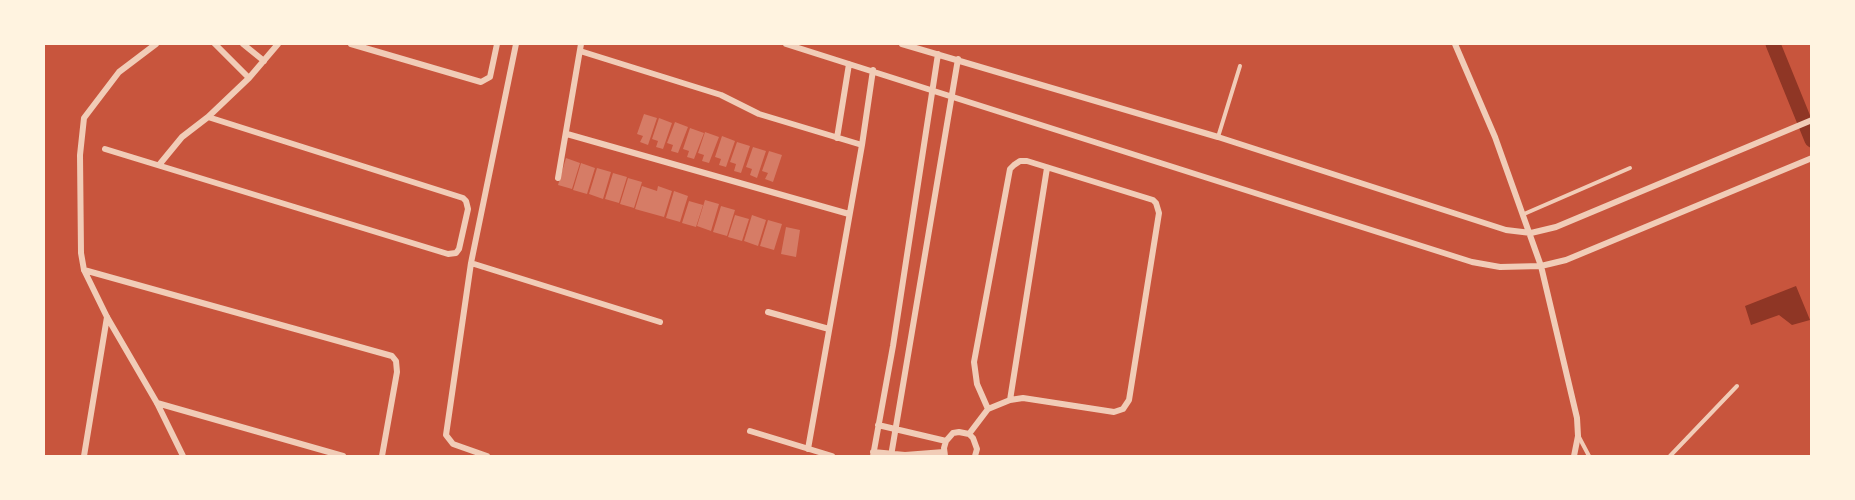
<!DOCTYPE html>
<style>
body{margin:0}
#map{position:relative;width:1855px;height:500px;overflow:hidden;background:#c8553d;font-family:Rubik,sans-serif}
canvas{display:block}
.frame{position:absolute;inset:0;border:45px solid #fff3e0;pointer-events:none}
</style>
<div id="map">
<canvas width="1855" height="500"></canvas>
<div class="frame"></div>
</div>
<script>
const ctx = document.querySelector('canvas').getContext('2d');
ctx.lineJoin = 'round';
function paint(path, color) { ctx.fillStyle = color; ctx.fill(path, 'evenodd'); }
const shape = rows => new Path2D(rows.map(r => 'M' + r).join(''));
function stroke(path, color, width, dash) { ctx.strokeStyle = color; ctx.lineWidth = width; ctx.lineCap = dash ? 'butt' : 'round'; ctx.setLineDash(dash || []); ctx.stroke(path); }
const water = shape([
 [1796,286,1810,320,1792,325,1779,315,1751,325,1745,306]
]);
const canal = shape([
 [1773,44,1812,140]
]);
const building = shape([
 [644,114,657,118,648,145,640,142,643,136,637,134],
 [659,118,672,123,663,149,656,147,658,141,652,139],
 [675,122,688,127,678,153,671,151,673,145,667,143],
 [690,128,704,133,694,159,687,157,689,151,683,149],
 [705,132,719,137,709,163,702,161,704,155,698,153],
 [722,136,735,141,726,167,719,165,721,159,715,157],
 [737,142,750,146,741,173,734,171,736,164,730,162],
 [753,147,766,151,757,178,750,175,752,169,746,167],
 [769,151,782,155,773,182,765,179,768,173,762,171],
 [566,158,580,163,572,189,558,185],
 [581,163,595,168,587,194,573,190],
 [597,168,611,172,603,199,589,194],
 [613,173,627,177,619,203,605,199],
 [628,178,642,182,634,208,620,204],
 [642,186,657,191,658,186,672,191,664,217,635,209],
 [674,191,688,196,680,222,666,218],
 [705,200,719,204,711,231,697,226],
 [689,201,703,205,696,227,682,223],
 [721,206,735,210,727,236,713,232],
 [735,215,749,219,742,241,728,237],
 [752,215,766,220,758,246,744,241],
 [768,220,782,224,774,250,760,246],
 [786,227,800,230,796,257,781,254]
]);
const service = shape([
 [1218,137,1240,66],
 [1524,214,1630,168],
 [1579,437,1589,456],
 [1670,456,1737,386]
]);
const minor = shape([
 [156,44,119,72,84,118,80,155,81,253,84,270,107,317,157,403,183,456],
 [215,44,249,78],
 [243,44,264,61],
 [351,44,481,82,490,77,497,44],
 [786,44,1472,262,1500,267,1541,266,1566,260,1812,158],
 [902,44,1218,137,1506,230,1531,233,1556,227,1812,120],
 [1455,44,1495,137,1541,266,1577,418,1578,436,1574,456],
 [580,51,721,95,759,114,862,145],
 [567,134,849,214],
 [837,138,849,64],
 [105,149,448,254,456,253,459,249,468,209,466,201,463,198,208,117],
 [159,165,182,137,208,117,249,78,278,44],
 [558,178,581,44],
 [471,263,660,322],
 [84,270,392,356,396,361,397,372,382,456],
 [768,312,829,329],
 [1010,400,1047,168],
 [157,403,343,456],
 [878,425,946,441],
 [750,431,832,456],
 [969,434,988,409,1010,400,1023,398,1114,412,1123,409,1129,400,1159,213,1156,203,1153,200,1027,161,1020,161,1014,165,1010,169,974,362,977,384,988,409],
 [808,449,862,145,873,70],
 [873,452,905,455,944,452],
 [84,456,107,317],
 [487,456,453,444,446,435,471,263,516,44],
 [873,456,893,346,938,54],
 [891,456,958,59],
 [945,456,944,448,946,441,953,433,959,432,969,434,973,438,977,449,975,456]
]);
paint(water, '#8f3625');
stroke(canal, '#8f3625', 15);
paint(building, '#d67c66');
stroke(service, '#f1ccb7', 4);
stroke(minor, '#f1ccb7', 6);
</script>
